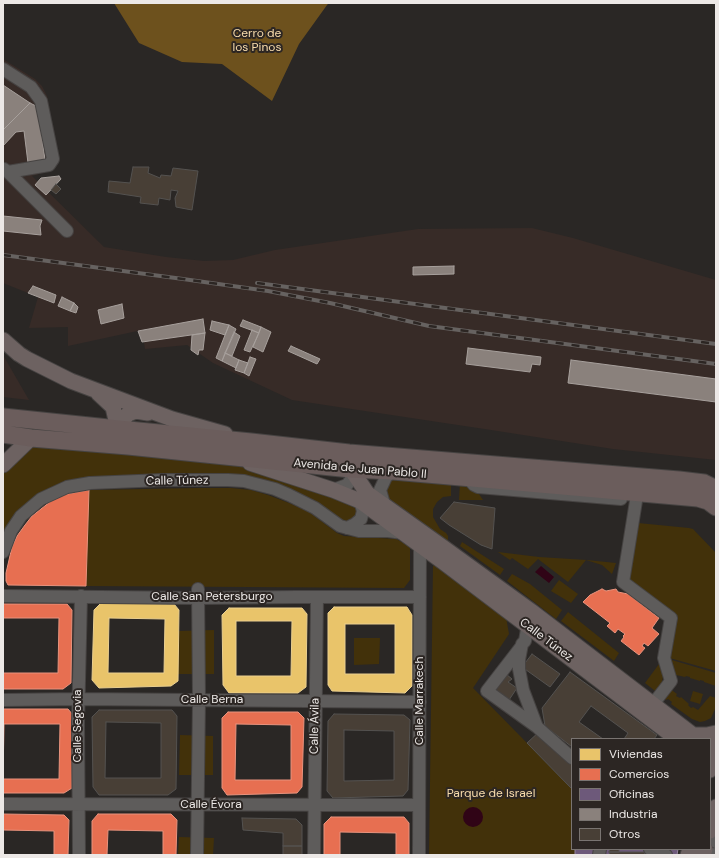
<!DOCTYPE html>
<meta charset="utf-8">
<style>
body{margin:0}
#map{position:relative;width:719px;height:858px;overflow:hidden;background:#2a2725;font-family:"DM Sans",sans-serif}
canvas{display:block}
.frame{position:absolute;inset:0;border:4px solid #ece8e6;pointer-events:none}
.legend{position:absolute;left:571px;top:738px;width:140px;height:112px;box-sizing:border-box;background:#2c2623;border:1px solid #797471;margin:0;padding:5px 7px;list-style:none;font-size:12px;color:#ece8e6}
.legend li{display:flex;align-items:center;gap:8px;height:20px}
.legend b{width:20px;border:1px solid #797471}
</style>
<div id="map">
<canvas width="719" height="858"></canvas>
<div class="frame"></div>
<ul class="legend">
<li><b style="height:11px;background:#e9c46a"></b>Viviendas</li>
<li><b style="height:11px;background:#e76f51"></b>Comercios</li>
<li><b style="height:11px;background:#6d597a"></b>Oficinas</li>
<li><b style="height:11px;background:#8a817c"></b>Industria</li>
<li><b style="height:11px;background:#483f36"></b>Otros</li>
</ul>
</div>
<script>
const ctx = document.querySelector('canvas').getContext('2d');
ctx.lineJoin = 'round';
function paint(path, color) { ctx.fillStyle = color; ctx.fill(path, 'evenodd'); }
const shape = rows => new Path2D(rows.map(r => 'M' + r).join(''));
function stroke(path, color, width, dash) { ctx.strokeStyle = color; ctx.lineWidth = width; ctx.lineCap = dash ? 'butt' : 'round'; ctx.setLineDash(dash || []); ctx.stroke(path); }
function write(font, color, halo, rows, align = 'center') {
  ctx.font = font + ' "DM Sans",sans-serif'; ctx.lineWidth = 4; ctx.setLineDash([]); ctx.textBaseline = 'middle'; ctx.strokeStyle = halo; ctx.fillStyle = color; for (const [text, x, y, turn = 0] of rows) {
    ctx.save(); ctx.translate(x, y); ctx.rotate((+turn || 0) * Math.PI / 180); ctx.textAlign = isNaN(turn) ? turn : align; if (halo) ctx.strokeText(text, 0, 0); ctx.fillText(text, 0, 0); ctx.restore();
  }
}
const built = shape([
 [3,59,35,79,42,86,47,96,58,157,56,167,50,171,32,176,104,247,166,257,204,261,233,260,275,250,418,229,532,228,573,238,716,280,716,460,613,449,491,430,292,400,213,363,187,345,145,349,142,330,68,346,68,327,29,328,38,297,3,283],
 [3,355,29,400,3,397]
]);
const green = shape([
 [33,445,238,464,353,502,359,510,354,521,343,522,299,494,156,476,90,477,74,479,59,484,18,514,5,530,3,531,3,471],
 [395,478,451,481,451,496,443,497,437,502,433,509,433,517,440,529,446,533,448,536,448,542,387,500,386,493,390,482],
 [460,482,464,484,469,489,480,490,479,494,483,500,459,500],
 [198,488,231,488,251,490,268,495,289,503,309,512,337,533,344,536,396,539,406,544,410,548,410,580,404,588,86,586,89,490],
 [638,523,689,528,693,529,716,553,716,671,666,657,674,617,628,582],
 [462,542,504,569,500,575,460,546],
 [498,552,539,557,587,560,616,563,612,574,602,565,586,560,568,582,538,559,528,569,512,558,510,560],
 [436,564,506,617,509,634,473,688,572,789,572,849,575,849,575,855,429,855,433,566],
 [512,574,530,584,562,610,556,619,507,581],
 [559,580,578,594,571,603,551,591],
 [568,612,619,653,614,661,561,621],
 [214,630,214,674,178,674,179,631],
 [354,638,380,638,379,664,354,665],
 [665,658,716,673,716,686,704,682,704,681,700,680,700,681,690,678,690,677,686,676,685,677,676,675,676,673,672,672],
 [662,660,663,676,662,682,665,686,659,694,645,683],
 [669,688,677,694,676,696,680,698,681,697,689,704,688,705,691,708,693,707,698,710,710,696,716,698,715,709,711,718,705,721,700,722,692,719,671,704,672,702,668,699,666,700,662,696],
 [693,691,703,694,700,704,690,701],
 [180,735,213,736,213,775,179,775],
 [179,837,214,838,213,855,178,855]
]);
const forest = shape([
 [114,3,329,3,327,5,299,44,272,101,222,64,182,62,139,43]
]);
const water = shape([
 [541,566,554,577,549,583,535,572],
 '463 817a10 10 0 1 1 20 0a10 10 0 1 1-20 0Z'
]);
const homes = shape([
 [101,603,174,604,179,610,178,681,171,686,99,688,92,680,94,610,101,603],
 [109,618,165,619,164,673,108,673,109,618],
 [334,607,407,607,412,615,412,686,405,693,332,691,328,685,328,613,334,607],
 [345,624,395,624,395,674,345,674,345,624],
 [229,608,302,608,307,614,306,687,298,693,229,693,223,685,222,615,229,608],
 [236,621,292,621,291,676,236,676,236,621]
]);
const shops = shape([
 [89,490,86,586,8,585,6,581,6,573,12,547,17,536,25,525,32,516,55,498,67,494,89,490],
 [602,589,606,591,616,589,618,592,628,594,659,618,652,628,659,634,648,646,644,643,642,646,645,648,639,655,621,641,624,637,623,636,625,634,618,629,615,633,607,626,610,623,583,602,590,595,602,589],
 [3,604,67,604,72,610,71,683,63,689,3,689,3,673,58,673,59,618,3,618,3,645,3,604],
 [3,709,68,709,73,715,72,788,64,793,3,793,3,709],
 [4,724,60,724,59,779,3,779,4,724],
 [228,712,298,712,304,718,302,787,297,793,227,795,222,788,222,718,228,712],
 [236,724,291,725,291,780,235,780,236,724],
 [3,814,64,815,69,820,68,855,54,855,54,831,3,830,3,814],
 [98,814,171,814,177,820,176,855,163,855,163,831,108,830,107,855,92,855,92,821,98,814],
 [331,817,404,817,409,823,409,855,396,855,396,833,340,832,340,855,324,855,324,824,331,817]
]);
const offices = shape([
 [575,849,678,849,677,855,575,855,575,849]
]);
const industry = shape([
 [3,85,30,103,3,130,3,85],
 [30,103,38,107,45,160,28,163,24,131,16,132,3,146,3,130,30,103],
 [59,176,61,179,46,195,35,185,41,178,59,176],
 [3,216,42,220,40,226,41,235,3,231,3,216],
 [454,266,454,274,413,275,413,267,454,266],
 [33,286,56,295,54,303,28,293,33,286],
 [62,297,74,303,70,311,58,306,62,297],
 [74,303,78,307,76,313,70,311,74,303],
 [122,304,124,318,101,324,98,310,122,304],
 [203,319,205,333,142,342,138,331,203,319],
 [243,320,261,327,259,333,240,326,243,320],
 [212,321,229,325,225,335,210,330,212,321],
 [229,325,236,329,222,361,216,358,229,325],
 [261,327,271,332,263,352,253,347,261,327],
 [252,330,259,333,250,352,244,350,252,330],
 [234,332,240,336,232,356,225,353,234,332],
 [205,333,203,350,199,350,198,355,191,350,192,335,205,333],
 [291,346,320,359,317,364,288,351,291,346],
 [468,348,541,357,540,365,532,364,530,372,466,364,468,348],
 [225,353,239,360,236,368,222,361,225,353],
 [250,357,256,359,249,376,244,373,250,357],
 [239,360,248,363,244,373,235,370,239,360],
 [571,360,716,379,716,402,568,383,571,360]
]);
const building = shape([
 [133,167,149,167,148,173,160,178,161,175,171,176,173,168,198,171,192,210,176,207,175,198,178,191,171,190,170,200,159,198,158,205,140,203,141,197,108,192,109,181,130,183,133,167],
 [56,184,61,189,56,194,51,190,56,184],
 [454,502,495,508,492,549,481,545,449,525,440,518,454,502],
 [532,654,560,674,550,687,522,667,532,654],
 [570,672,657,735,654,739,572,739,572,747,545,726,542,708,570,672],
 [506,674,512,679,508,682,517,688,509,700,493,688,506,674],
 [591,706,628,733,624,739,603,739,579,722,591,706],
 [99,710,172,710,177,716,176,789,168,795,99,795,93,787,92,717,99,710],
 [106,722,161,723,161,778,105,778,106,722],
 [334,714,404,715,410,720,408,790,403,796,333,798,327,791,328,721,334,714],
 [344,730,394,731,394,780,344,781,344,730],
 [540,731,572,764,572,789,527,743,540,731],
 [242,818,296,819,302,825,302,846,283,846,283,833,243,830,242,818],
 [283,846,302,846,302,855,283,855,283,846],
 [610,849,619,849,619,852,609,852,610,849],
 [609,852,644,852,645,855,610,855,609,852]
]);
const minor = shape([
 [3,69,31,87,41,101,53,159,49,165,8,172],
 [4,169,8,172,67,231],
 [468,478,474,485,478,487,621,499],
 [333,490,347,485,355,474],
 [636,501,623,582,671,618,664,658,671,681,653,704],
 [384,504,380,490,386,477,393,471],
 [347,528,355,524,361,519,363,511,360,501],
 [3,552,11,531,21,516,41,499,67,487,90,483,163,480,228,480,244,481,275,489,289,495,315,508,340,526,359,531,388,531,403,533],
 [3,596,198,598,297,597,420,597],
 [529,618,525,641,522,644,519,660,519,669,523,690,537,727,572,758],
 [521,647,487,691,537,727],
 [3,700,79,699,420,702],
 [3,804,419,805],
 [710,833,716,842],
 [650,849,666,855],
 [79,855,78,723,81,596],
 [197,855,199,700,198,589],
 [314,855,317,597],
 [419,855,420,540],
 [599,855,600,849],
 [710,855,716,854]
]);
const major = shape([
 [3,340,19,354,27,359,71,381,172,419,225,434],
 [98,393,113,407,118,429],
 [118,429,123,420,128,414,136,411,148,413],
 [250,463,333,490,360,501,421,546,443,562,677,739],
 [3,465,31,438],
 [351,469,367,493,440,545,531,611,693,735,707,735,716,733],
 [710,770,716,746],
 [710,831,716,807],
 [688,855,690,849],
 [703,855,705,849]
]);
const highway = shape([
 [3,417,118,429,251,442,349,453,679,480,704,483,716,489],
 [3,434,31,438,128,446,351,469,393,471,698,498,708,501,716,507]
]);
const rail = shape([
 [3,255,183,279,268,291,330,303,429,326,716,364],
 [257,283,716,344]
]);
const parkNames = [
 ["Cerro de",257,34],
 ["los Pinos",257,48],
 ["Parque de Israel",491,794]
];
const streetNames = [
 ["Avenida de Juan Pablo II",360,469,5],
 ["Calle Túnez",177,481,-1],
 ["Calle San Petersburgo",212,597],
 ["Calle Túnez",546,640,37],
 ["Calle Berna",212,700],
 ["Calle Marrakech",420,701,-90],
 ["Calle Segovia",78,726,-90],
 ["Calle Ávila",315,726,-89],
 ["Calle Évora",211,805]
];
paint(built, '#372b27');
paint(green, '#42310a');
paint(forest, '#6d511d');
paint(water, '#300416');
paint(homes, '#e9c46a');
stroke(homes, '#eacf8f', 1);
paint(shops, '#e76f51');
stroke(shops, '#e8937e', 1);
paint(offices, '#6d597a');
stroke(offices, '#93849a', 1);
paint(industry, '#8a817c');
stroke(industry, '#a7a09c', 1);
paint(building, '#483f36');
stroke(building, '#545250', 1);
stroke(minor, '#464342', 14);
stroke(major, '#464342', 17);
stroke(highway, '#464342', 19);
stroke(minor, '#5e5c5b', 12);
stroke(major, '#6d6261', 15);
stroke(highway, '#6b5d5c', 17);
stroke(rail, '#666260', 4);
stroke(rail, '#2c2623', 2.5, [8]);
write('12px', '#f8dcac', '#2c2623', parkNames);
write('12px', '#ece8e6', '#2c2623', streetNames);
</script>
